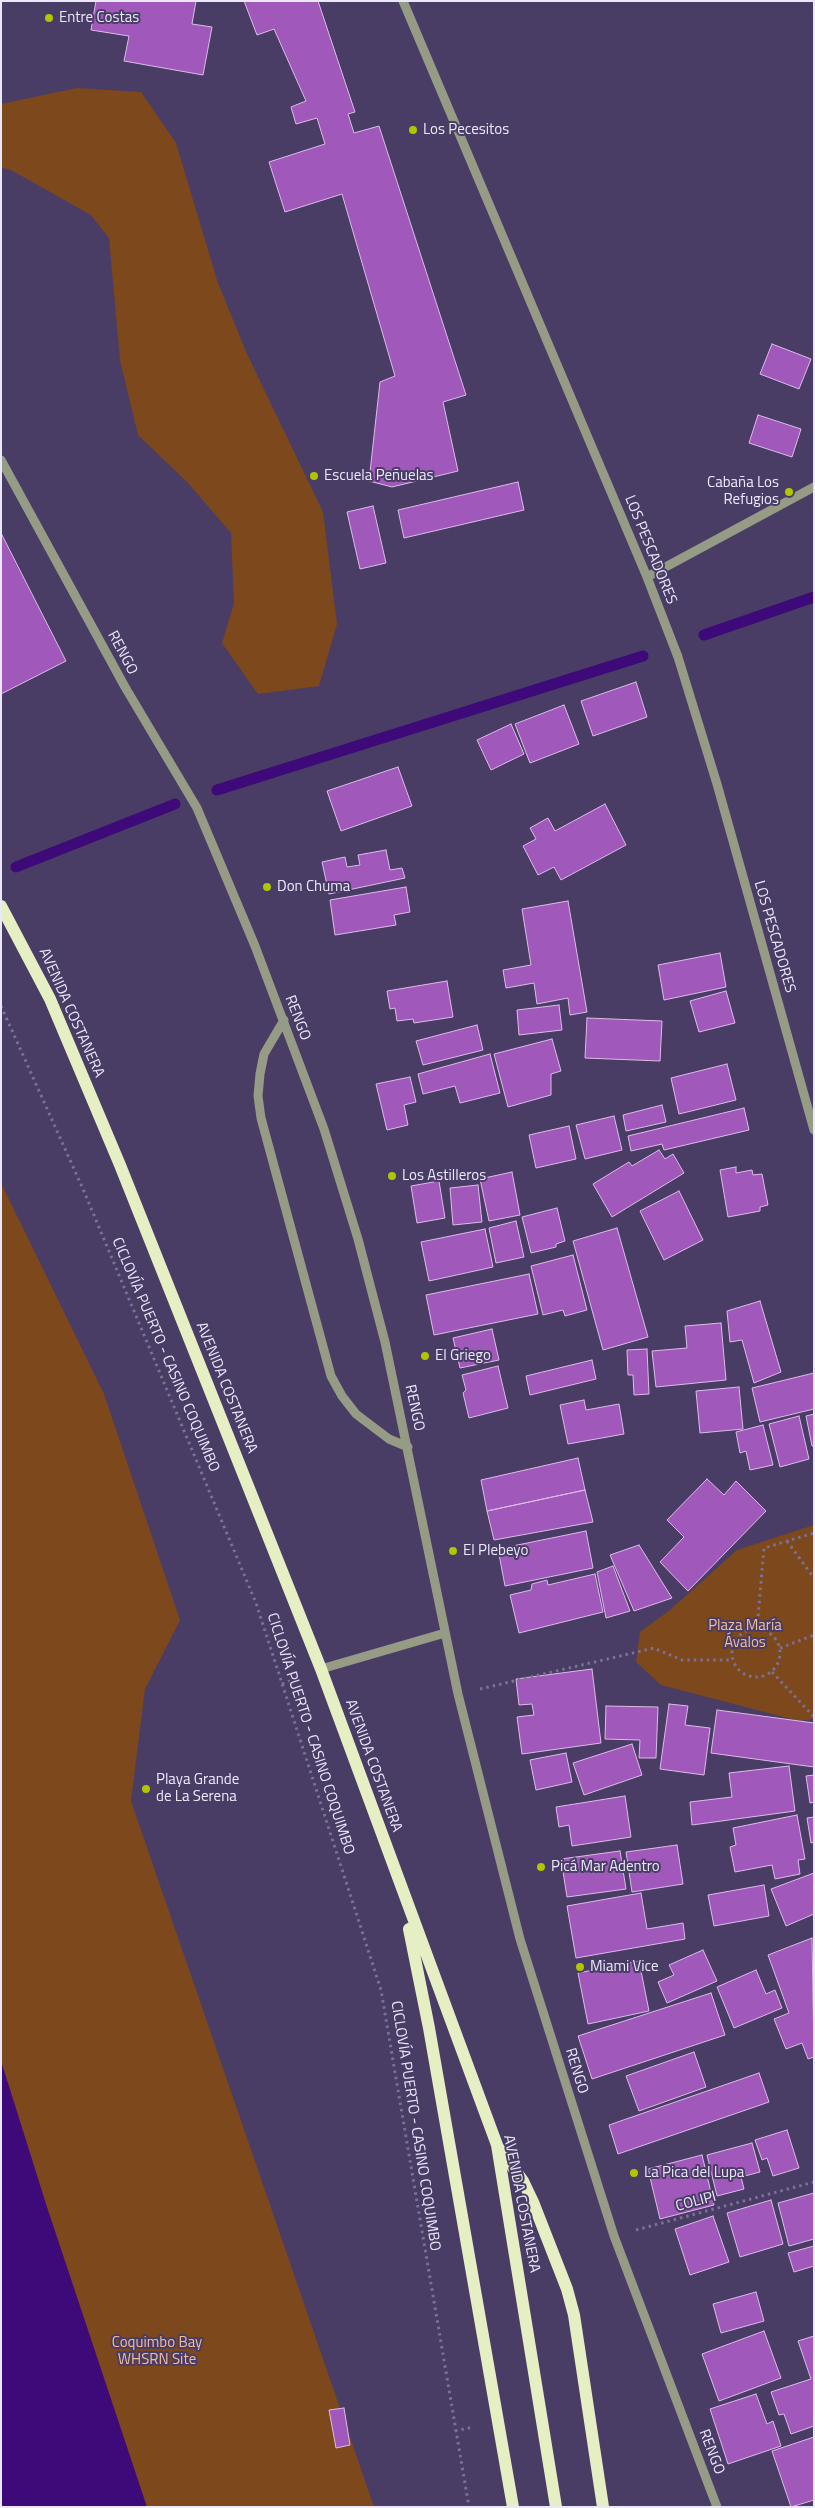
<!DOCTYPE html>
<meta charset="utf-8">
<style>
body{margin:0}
#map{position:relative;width:815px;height:2508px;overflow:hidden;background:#493d66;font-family:"Titillium Web",sans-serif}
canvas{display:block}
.frame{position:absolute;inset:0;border:2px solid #ece8fc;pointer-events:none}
</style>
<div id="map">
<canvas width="815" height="2508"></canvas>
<div class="frame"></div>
</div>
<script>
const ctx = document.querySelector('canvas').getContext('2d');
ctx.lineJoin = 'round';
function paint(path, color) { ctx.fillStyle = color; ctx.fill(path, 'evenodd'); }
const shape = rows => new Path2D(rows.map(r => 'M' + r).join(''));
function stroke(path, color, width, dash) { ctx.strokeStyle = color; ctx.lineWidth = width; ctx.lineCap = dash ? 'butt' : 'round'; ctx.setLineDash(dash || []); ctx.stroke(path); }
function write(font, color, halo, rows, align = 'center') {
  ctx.font = font + ' "Titillium Web",sans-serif'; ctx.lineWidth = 4; ctx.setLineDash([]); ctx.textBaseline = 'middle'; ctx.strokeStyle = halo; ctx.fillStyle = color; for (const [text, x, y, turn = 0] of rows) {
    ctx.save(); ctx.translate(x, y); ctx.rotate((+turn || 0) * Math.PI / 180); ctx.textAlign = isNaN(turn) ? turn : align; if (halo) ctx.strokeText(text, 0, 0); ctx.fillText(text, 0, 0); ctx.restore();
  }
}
const green = shape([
 [77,88,141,92,176,143,218,283,247,354,323,512,337,624,319,686,258,694,222,643,234,603,231,533,188,483,138,435,120,360,109,238,91,215,11,170,1,167,1,104],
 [1,1183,104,1394,180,1620,145,1689,131,1801,374,2507,1,2507],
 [814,1525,814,1719,799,1721,661,1685,636,1662,640,1632,670,1610,737,1550]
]);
const water = shape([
 [1,2061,47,2207,147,2507,1,2507]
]);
const stream = shape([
 [704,635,814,597],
 [217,790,643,656],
 [16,867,175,804]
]);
const building = shape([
 [96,1,196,1,192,24,212,27,203,75,124,61,129,36,91,30,96,1],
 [244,1,318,1,355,112,348,114,354,133,379,126,466,395,443,402,458,471,392,487,369,481,380,382,395,376,342,194,285,212,269,162,325,144,317,118,296,124,291,107,306,101,274,29,257,35,244,1],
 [772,344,811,359,799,389,760,374,772,344],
 [758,415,801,429,792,457,749,443,758,415],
 [518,482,524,510,404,538,398,510,518,482],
 [373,506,386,563,360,569,347,512,373,506],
 [1,533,66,661,1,694,1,533],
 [636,682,647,717,593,736,581,701,636,682],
 [564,705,579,744,530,763,515,724,564,705],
 [511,724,524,754,491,770,477,740,511,724],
 [398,767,412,806,341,831,327,791,398,767],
 [605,804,626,845,561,880,554,867,538,875,523,846,536,839,530,828,548,818,555,831,605,804],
 [386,850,390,870,402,868,405,878,329,894,322,862,345,857,347,867,360,865,358,855,386,850],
 [406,887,410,912,394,915,396,925,335,935,330,900,406,887],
 [568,901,587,1012,570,1015,568,998,537,1004,534,983,506,988,503,970,531,965,522,909,568,901],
 [720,953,726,987,664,1000,658,965,720,953],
 [447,981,453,1017,414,1023,413,1019,397,1021,395,1008,390,1009,387,991,447,981],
 [726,991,735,1023,699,1032,690,1001,726,991],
 [559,1005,562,1030,519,1035,517,1010,559,1005],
 [587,1018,662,1021,660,1061,585,1058,587,1018],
 [477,1025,483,1050,423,1065,416,1041,477,1025],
 [552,1039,561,1071,551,1074,551,1095,508,1107,494,1054,552,1039],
 [490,1054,500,1093,460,1103,455,1086,423,1094,418,1074,490,1054],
 [727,1064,736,1100,679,1114,671,1078,727,1064],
 [410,1077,416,1102,404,1105,408,1125,387,1130,376,1084,410,1077],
 [662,1105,666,1122,626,1131,623,1115,662,1105],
 [744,1108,749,1130,664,1150,662,1144,631,1151,628,1136,744,1108],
 [614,1116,622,1150,585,1159,576,1125,614,1116],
 [569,1126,576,1159,536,1168,529,1135,569,1126],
 [659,1150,665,1159,673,1154,684,1173,612,1217,593,1184,629,1162,632,1166,659,1150],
 [736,1167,736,1173,752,1170,753,1175,762,1174,768,1205,760,1207,760,1211,728,1217,720,1170,736,1167],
 [512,1172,520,1215,489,1221,480,1179,512,1172],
 [439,1181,445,1218,417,1223,411,1186,439,1181],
 [478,1185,482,1222,453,1225,450,1188,478,1185],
 [679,1191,703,1240,664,1260,640,1211,679,1191],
 [557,1208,565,1241,556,1244,556,1247,531,1253,522,1217,557,1208],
 [516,1221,524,1257,496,1263,489,1228,516,1221],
 [617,1228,648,1337,603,1350,573,1241,617,1228],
 [485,1229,493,1267,429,1281,421,1242,485,1229],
 [573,1255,587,1310,565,1316,563,1310,543,1315,531,1266,573,1255],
 [529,1274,538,1314,434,1335,426,1295,529,1274],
 [760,1301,781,1372,754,1383,742,1340,730,1342,727,1311,760,1301],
 [721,1323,726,1380,656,1387,652,1351,687,1348,685,1326,721,1323],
 [492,1329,499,1360,460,1368,453,1338,492,1329],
 [647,1349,649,1394,634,1395,633,1375,628,1375,627,1350,647,1349],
 [592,1360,596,1379,530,1395,526,1376,592,1360],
 [498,1366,508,1408,469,1418,463,1393,466,1390,462,1375,498,1366],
 [814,1373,814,1409,760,1422,752,1388,814,1373],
 [739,1387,743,1429,700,1433,696,1391,739,1387],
 [584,1400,586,1410,619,1404,624,1434,568,1444,560,1405,584,1400],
 [814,1414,814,1446,812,1446,806,1416,814,1414],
 [799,1416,809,1459,780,1467,769,1424,799,1416],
 [763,1425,773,1465,750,1470,746,1451,740,1453,736,1432,763,1425],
 [578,1458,585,1490,487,1511,481,1480,578,1458],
 [707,1479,724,1495,736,1481,766,1511,688,1591,660,1562,684,1537,667,1520,707,1479],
 [585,1490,593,1522,494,1540,487,1511,585,1490],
 [586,1531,593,1568,505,1586,498,1549,586,1531],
 [639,1545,672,1598,634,1611,610,1555,639,1545],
 [613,1566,630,1611,606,1618,597,1572,613,1566],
 [595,1574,603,1612,519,1633,510,1595,531,1590,532,1584,547,1580,548,1585,595,1574],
 [592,1669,601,1743,522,1754,517,1717,534,1715,532,1704,519,1705,516,1679,592,1669],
 [669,1704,688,1706,685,1725,710,1728,704,1775,660,1769,669,1704],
 [606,1706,658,1707,656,1758,639,1758,640,1740,605,1739,606,1706],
 [717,1710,814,1723,814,1767,711,1753,717,1710],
 [632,1744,642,1775,584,1795,573,1763,632,1744],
 [566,1753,572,1782,536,1790,530,1760,566,1753],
 [789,1766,795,1811,692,1825,690,1802,732,1797,729,1773,789,1766],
 [814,1775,814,1802,810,1803,806,1776,814,1775],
 [625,1796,631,1837,572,1846,569,1825,559,1827,556,1807,625,1796],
 [797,1815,805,1859,798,1860,800,1874,775,1879,772,1865,735,1872,730,1847,736,1845,733,1828,797,1815],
 [814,1817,814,1842,811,1843,807,1818,814,1817],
 [677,1845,683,1884,632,1892,626,1852,677,1845],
 [620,1851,626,1889,567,1897,561,1859,620,1851],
 [814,1873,814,1914,786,1926,771,1889,814,1873],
 [764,1885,769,1916,714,1926,708,1895,764,1885],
 [641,1893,647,1929,683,1923,685,1939,576,1958,567,1906,641,1893],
 [812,1938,814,2057,808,2059,802,2043,786,2049,774,2019,789,2013,768,1955,812,1938],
 [703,1950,717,1981,667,2003,658,1982,674,1975,669,1965,703,1950],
 [639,1961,649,2011,588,2024,578,1973,639,1961],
 [756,1970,766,1994,775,1990,782,2008,734,2028,717,1987,756,1970],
 [711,1993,725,2035,592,2079,578,2036,711,1993],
 [694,2052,706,2087,639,2111,626,2076,694,2052],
 [759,2073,769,2102,618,2154,609,2125,759,2073],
 [787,2130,799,2168,773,2176,767,2158,762,2160,755,2140,787,2130],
 [752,2143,760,2172,741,2177,744,2189,717,2196,707,2155,752,2143],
 [702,2155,714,2205,660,2219,648,2169,702,2155],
 [814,2193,814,2239,789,2246,778,2203,814,2193],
 [771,2200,783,2244,740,2257,727,2213,771,2200],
 [713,2216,729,2262,690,2275,675,2229,713,2216],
 [814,2246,814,2266,794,2272,788,2253,814,2246],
 [756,2292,764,2321,721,2333,713,2304,756,2292],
 [764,2331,781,2378,719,2401,702,2354,764,2331],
 [814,2336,814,2426,791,2434,784,2414,779,2415,771,2392,811,2379,798,2341,814,2336],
 [756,2394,767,2424,773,2421,781,2446,728,2464,710,2409,756,2394],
 [344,2408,350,2445,336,2448,329,2410,344,2408],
 [814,2437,814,2500,791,2507,772,2451,814,2437]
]);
const path = shape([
 [1,1006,83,1189,256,1603,381,1990,469,2507],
 [787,1541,814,1578],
 '732 1653a24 24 0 1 1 48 0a24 24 0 1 1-48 0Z',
 [757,1629,764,1548,814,1533],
 [780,1648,814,1635],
 [772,1672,814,1717],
 [282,1684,298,1678],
 [480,1689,654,1648,682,1660,732,1660],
 [636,2230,814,2182],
 [455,2431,473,2427]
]);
const minor = shape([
 [403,1,647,577,678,657,717,784,814,1130],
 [1,460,125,687,197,808,255,946,324,1129,358,1239,385,1342,458,1694,520,1939,614,2236,717,2507],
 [647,577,814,487],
 [284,1020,264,1054,260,1074,258,1096,261,1118,331,1376,342,1396,356,1414,389,1439,408,1447],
 [321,1669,445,1633]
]);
const major = shape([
 [1,906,50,999,120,1165,321,1669,497,2145,556,2507],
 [409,1929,429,2028,513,2507],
 [498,2147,523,2181,533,2202,567,2289,574,2315,603,2507]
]);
const markers = [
 [49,18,5,"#b1c500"],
 [413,130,5,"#b1c500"],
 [314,476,5,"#b1c500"],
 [789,492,5,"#b1c500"],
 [267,887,5,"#b1c500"],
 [392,1176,5,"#b1c500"],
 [425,1356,5,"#b1c500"],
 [453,1551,5,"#b1c500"],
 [146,1789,5,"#b1c500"],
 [541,1867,5,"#b1c500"],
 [580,1967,5,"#b1c500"],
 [634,2173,5,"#b1c500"]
];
const poiNames = [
 ["Entre Costas",59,18],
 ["Los Pecesitos",423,130],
 ["Escuela Peñuelas",324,476],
 ["Cabaña Los",779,483,"right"],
 ["Refugios",779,500,"right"],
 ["Don Chuma",277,887],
 ["Los Astilleros",402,1176],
 ["El Griego",435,1356],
 ["El Plebeyo",463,1551],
 ["Playa Grande",156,1780],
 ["de La Serena",156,1797],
 ["Picá Mar Adentro",551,1867],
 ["Miami Vice",590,1967],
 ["La Pica del Lupa",644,2173]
];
const streetNames = [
 ["LOS PESCADORES",650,550,68],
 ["RENGO",122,653,62],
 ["LOS PESCADORES",774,937,74],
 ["AVENIDA COSTANERA",71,1013,66],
 ["RENGO",297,1018,69],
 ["CICLOVÍA PUERTO - CASINO COQUIMBO",165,1355,67],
 ["AVENIDA COSTANERA",226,1388,68],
 ["RENGO",414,1408,78],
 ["CICLOVÍA PUERTO - CASINO COQUIMBO",310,1734,72],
 ["AVENIDA COSTANERA",373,1766,70],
 ["RENGO",576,2071,73],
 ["CICLOVÍA PUERTO - CASINO COQUIMBO",415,2126,81],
 ["COLIPI",696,2202,-15],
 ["AVENIDA COSTANERA",521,2204,79],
 ["RENGO",711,2452,69]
];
const parkNames = [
 ["Plaza María",745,1626],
 ["Ávalos",745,1643],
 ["Coquimbo Bay",157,2343],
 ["WHSRN Site",157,2360]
];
paint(green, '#7d481c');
paint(water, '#3e0978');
stroke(stream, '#3e0978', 11);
paint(building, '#a158bb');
stroke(building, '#dbbce7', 1);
stroke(path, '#7b7194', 3, [2.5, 4]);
stroke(minor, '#969b86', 9);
stroke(major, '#e6efc4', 12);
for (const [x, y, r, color] of markers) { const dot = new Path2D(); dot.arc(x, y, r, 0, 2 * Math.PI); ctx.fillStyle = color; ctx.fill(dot); stroke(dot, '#493d66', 2); }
write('15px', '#ece8fc', '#493d66', poiNames, 'left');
write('15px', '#ece8fc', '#493d66', streetNames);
write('15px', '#f1bd98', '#493d66', parkNames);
</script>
